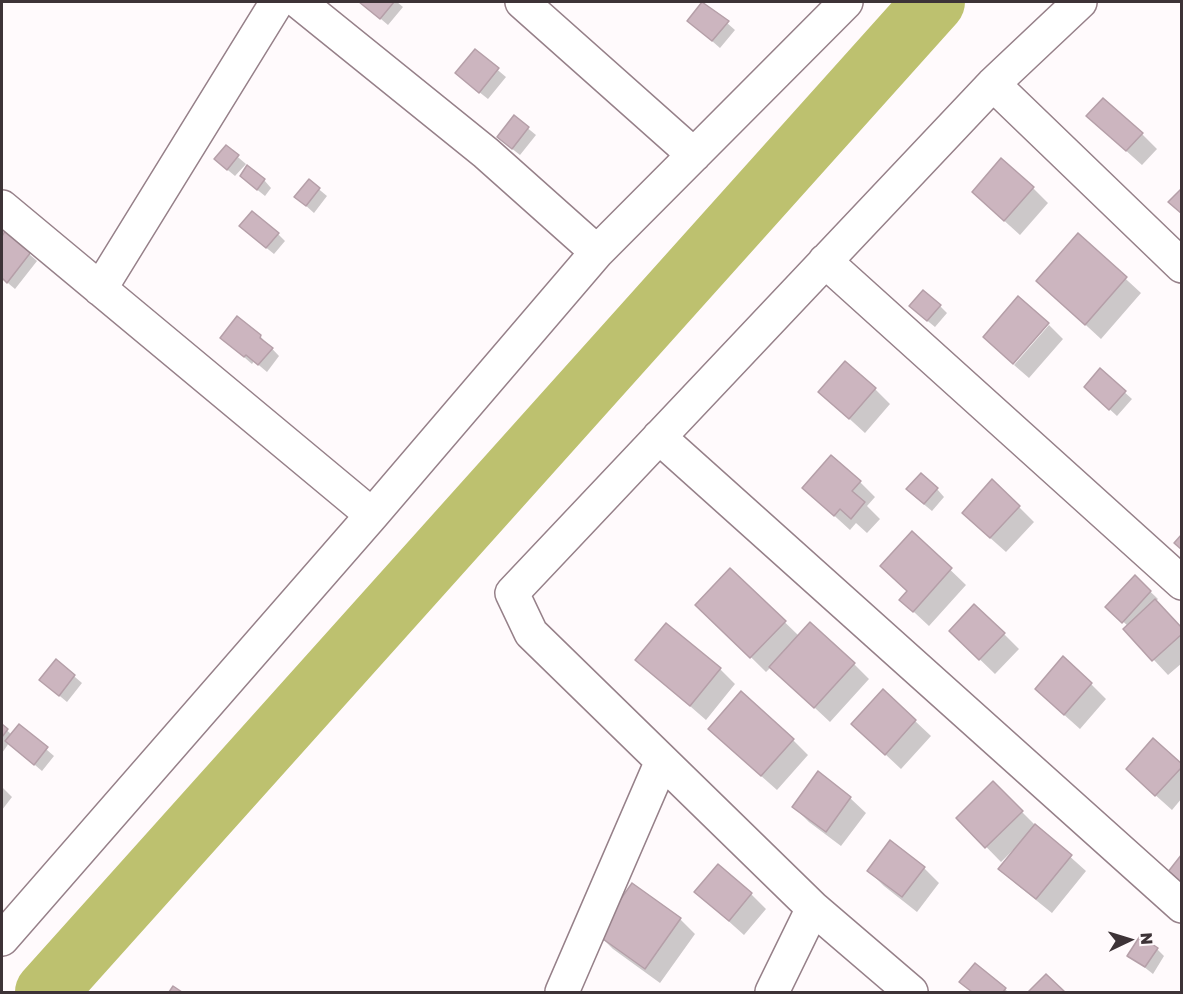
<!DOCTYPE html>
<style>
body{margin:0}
#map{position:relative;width:1183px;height:994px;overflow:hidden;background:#fffafc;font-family:"Golos Text",sans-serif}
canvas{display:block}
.frame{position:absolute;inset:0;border:3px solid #3d3337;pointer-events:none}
.north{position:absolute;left:1099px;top:910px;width:60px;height:60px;-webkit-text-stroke:4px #fffafc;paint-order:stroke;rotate:86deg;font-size:16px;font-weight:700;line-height:24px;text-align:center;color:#3d3337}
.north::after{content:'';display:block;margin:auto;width:21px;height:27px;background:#3d3337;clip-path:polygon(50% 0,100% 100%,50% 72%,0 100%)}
</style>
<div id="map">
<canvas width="1183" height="994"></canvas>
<div class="frame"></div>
<div class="north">N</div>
</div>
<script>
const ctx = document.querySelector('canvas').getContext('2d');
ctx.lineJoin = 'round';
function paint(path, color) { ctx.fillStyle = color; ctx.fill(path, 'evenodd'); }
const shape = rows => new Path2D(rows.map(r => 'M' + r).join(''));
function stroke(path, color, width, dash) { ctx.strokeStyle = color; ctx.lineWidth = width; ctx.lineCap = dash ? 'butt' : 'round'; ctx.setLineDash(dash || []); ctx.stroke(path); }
const shadow = shape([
 [361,2,397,2,403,7,388,25],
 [704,3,735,30,720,48,689,21],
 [475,51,506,77,488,99,464,80],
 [514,117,536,135,520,155,506,144],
 [1104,131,1142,134,1157,149,1142,165],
 [226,147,246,164,235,176,223,166],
 [264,180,271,188,265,196,249,183],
 [309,181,327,196,314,213,304,204],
 [1033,188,1048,203,1020,235,989,207],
 [5,233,37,261,15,289,2,278,2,238],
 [248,233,278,234,285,241,274,254],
 [1078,235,1141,293,1101,339,1038,281],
 [940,306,947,313,935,327,918,313],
 [1049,325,1063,339,1029,378,1014,365],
 [260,336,279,356,267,372,254,361,252,364,230,345],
 [1100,370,1132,399,1117,416,1093,394],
 [875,389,890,404,865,433,820,392],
 [860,482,875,497,867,506,880,519,867,533,856,523,850,530,804,488],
 [937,489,944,497,932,511,915,497],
 [1019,507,1034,522,1006,552,979,528],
 [912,533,966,585,929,626,901,600,908,591],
 [731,570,799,636,854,664,869,679,830,722,771,667,766,672,697,604],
 [1135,577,1158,599,1156,601,1182,628,1182,663,1168,675,1125,629,1128,626,1107,607],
 [666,625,720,669,735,684,706,720,637,660],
 [1004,634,1019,649,995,674,966,646],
 [56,661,82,683,67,702,49,687],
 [1091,684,1106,699,1080,729,1052,704],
 [883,691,931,736,901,769,869,739],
 [2,726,12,735,19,726,54,756,42,771,9,743,2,753],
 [793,740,808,755,777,790,725,744],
 [1182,766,1182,798,1172,810,1143,784],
 [818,773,850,798,866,813,841,846,809,822,794,807],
 [993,783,1037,827,1086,871,1052,913,1016,884,1000,869,1015,852,1013,850,1001,862,958,818],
 [2,787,12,797,2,810],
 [924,868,939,883,917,912,884,886,869,871],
 [696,892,751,894,766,909,744,935],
 [680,919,695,934,660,983,613,949,598,934],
 [1157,949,1164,956,1153,974,1129,955],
 [975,965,1005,989,1008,992,972,992,961,982]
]);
const river = shape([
 [46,992,934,2]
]);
const building = shape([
 [359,2,394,2,380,19,359,2],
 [702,2,729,21,712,41,687,21,702,2],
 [475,49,499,68,479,93,455,73,475,49],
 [1103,98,1143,133,1126,151,1086,116,1103,98],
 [514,115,529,127,512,149,497,137,514,115],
 [226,145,239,155,227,170,214,159,226,145],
 [1001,158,1034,187,1004,221,972,192,1001,158],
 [247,165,265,179,257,190,240,176,247,165],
 [309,179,320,188,306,206,294,197,309,179],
 [1182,188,1182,214,1168,202,1182,188],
 [252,211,279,233,266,248,239,226,252,211],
 [5,231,31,252,7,283,2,278,2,236,5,231],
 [1078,233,1127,277,1085,325,1036,281,1078,233],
 [923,290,941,305,927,321,909,306,923,290],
 [1018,296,1049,323,1013,364,983,337,1018,296],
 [237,316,261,335,260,338,273,348,258,365,246,355,244,357,220,338,237,316],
 [845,361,876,388,849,419,818,392,845,361],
 [1100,368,1126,391,1109,410,1084,387,1100,368],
 [831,455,861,481,852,491,865,502,851,519,840,509,834,516,802,488,831,455],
 [921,473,938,488,924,504,906,489,921,473],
 [992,479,1020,506,990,538,962,513,992,479],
 [912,531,952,568,913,612,899,600,907,591,880,566,912,531],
 [1182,534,1182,550,1174,543,1182,534],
 [730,568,786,621,750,658,695,605,730,568],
 [1135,575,1151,591,1122,623,1105,607,1135,575],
 [1155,599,1182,628,1182,634,1152,661,1123,629,1155,599],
 [974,604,1005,633,979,660,949,631,974,604],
 [810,622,855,663,814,708,769,667,810,622],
 [666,623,721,668,690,706,635,660,666,623],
 [1063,656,1092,683,1064,715,1035,689,1063,656],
 [56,659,75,675,59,696,39,680,56,659],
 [883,689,916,720,885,755,851,724,883,689],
 [741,691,794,739,761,776,708,729,741,691],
 [2,724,8,729,2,737,2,724],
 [19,724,48,747,34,765,5,741,19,724],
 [1153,738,1182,764,1182,767,1155,796,1126,769,1153,738],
 [818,771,851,797,826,832,792,807,818,771],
 [993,781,1023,811,985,848,956,818,993,781],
 [1035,824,1072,855,1036,899,998,869,1035,824],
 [890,840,925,867,902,897,867,871,890,840],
 [1182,854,1181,891,1164,877,1182,854],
 [718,864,752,893,729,921,694,892,718,864],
 [632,883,681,918,645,969,596,934,632,883],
 [1140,936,1158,948,1145,967,1127,956,1140,936],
 [975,963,1006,988,1003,992,972,992,959,982,975,963],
 [1046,974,1065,992,1028,992,1046,974],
 [173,986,182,992,169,992,173,986]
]);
const minor = shape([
 [299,2,486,153,597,252],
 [522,2,694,155],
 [993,84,1182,266],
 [2,207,372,515],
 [825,261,1182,583],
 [100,289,277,2],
 [659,437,1182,906],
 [813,908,911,992],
 [2,939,372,515,597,252,846,2],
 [562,992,662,761],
 [772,992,813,908,531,633,512,593,993,84,1080,2]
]);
paint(shadow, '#0003');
stroke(river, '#bdc16f', 62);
paint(building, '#ccb5bf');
stroke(building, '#b59fa8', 1.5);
stroke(minor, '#968089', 36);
stroke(minor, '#fff', 33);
</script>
